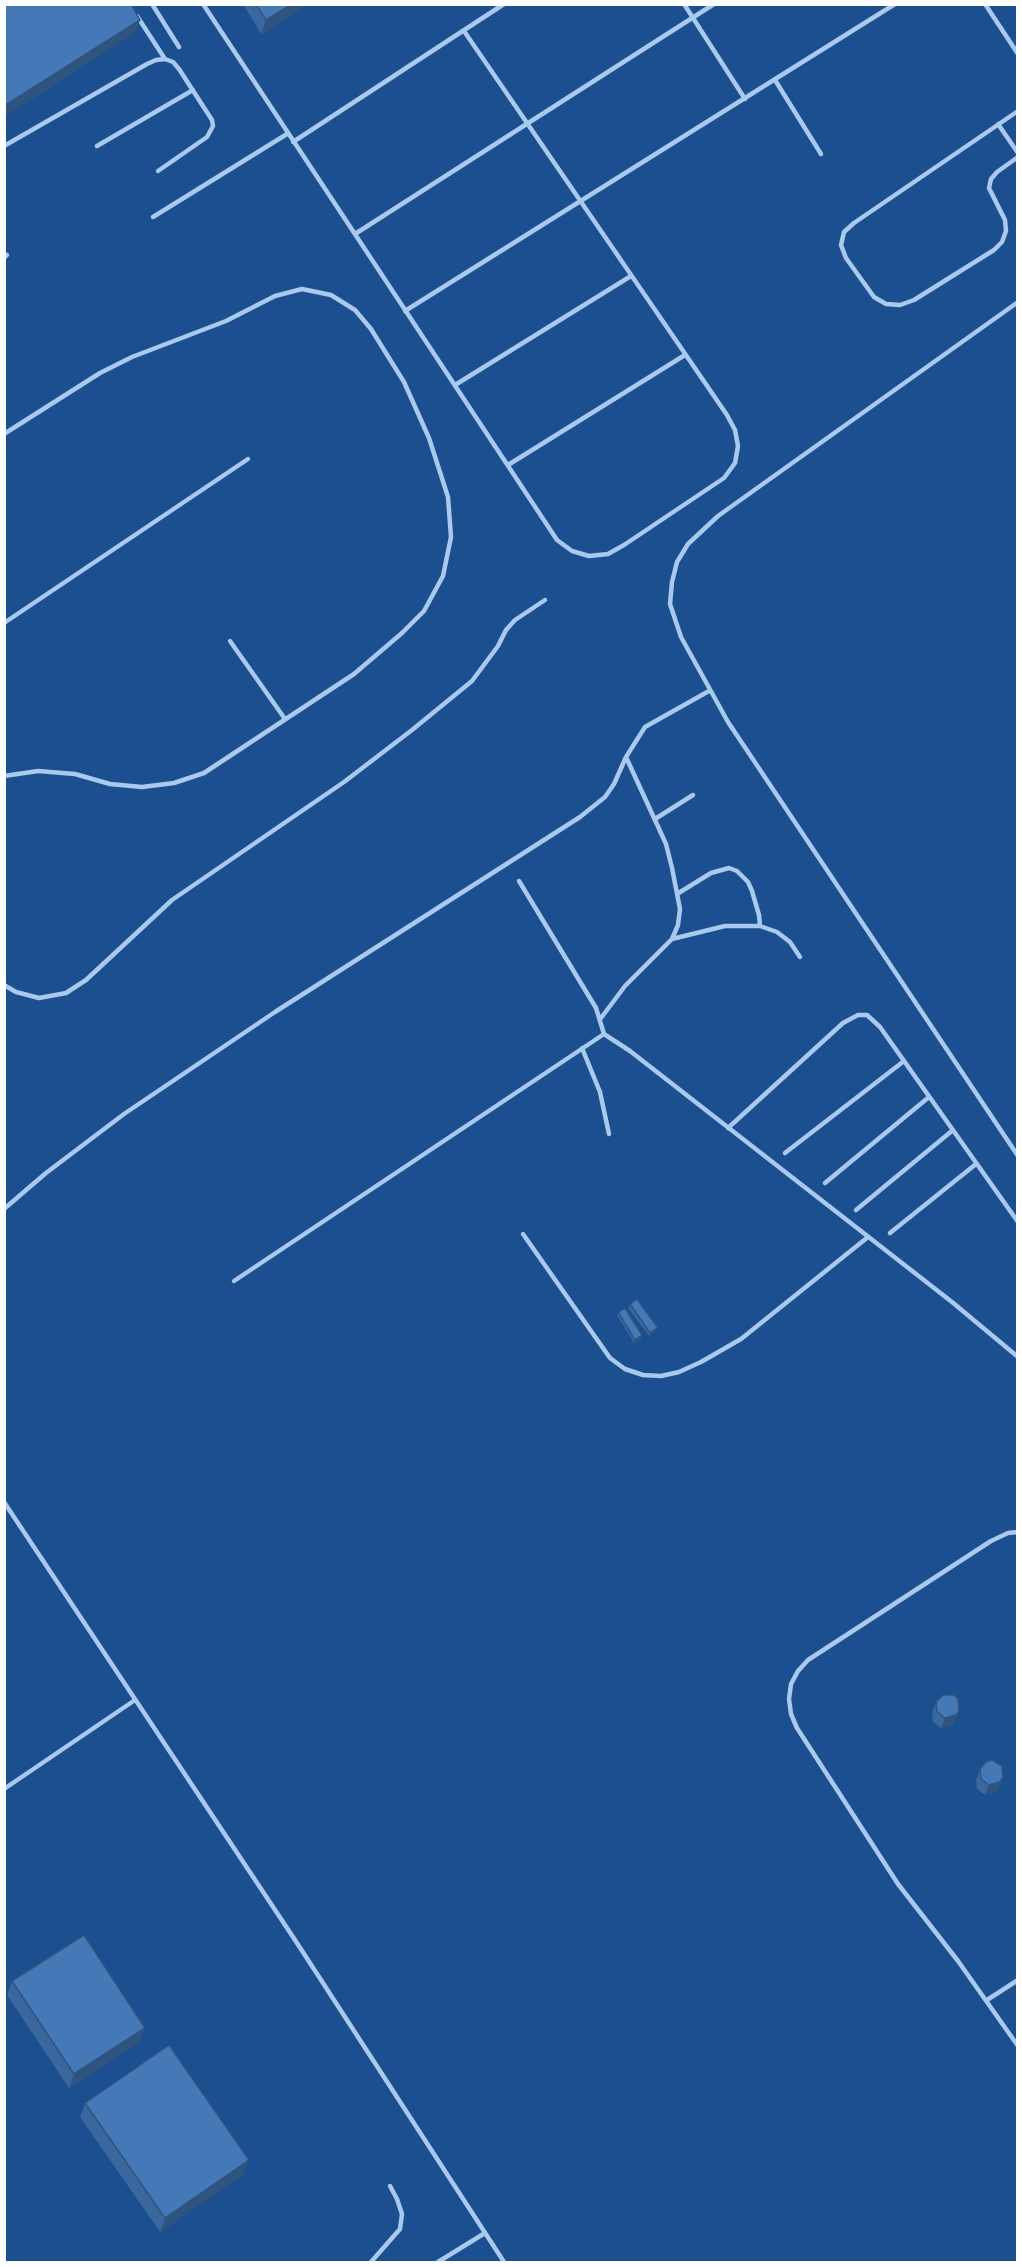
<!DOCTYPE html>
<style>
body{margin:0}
#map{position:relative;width:1022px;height:2267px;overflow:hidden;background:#1b4f8f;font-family:"Nunito Sans",sans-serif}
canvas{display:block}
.frame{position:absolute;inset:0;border:6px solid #fff;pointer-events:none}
</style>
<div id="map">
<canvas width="1022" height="2267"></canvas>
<div class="frame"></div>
</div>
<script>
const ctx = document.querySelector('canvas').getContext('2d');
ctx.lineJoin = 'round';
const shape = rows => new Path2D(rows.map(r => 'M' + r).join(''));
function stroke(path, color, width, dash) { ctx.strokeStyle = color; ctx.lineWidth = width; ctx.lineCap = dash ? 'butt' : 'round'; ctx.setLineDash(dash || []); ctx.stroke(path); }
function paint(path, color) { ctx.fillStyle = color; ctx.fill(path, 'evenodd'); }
const lane = shape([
 [152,4,179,47],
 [203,4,557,540,572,551,589,556,608,554,624,545,724,478,735,463,738,446,735,430,727,415,464,31],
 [684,4,745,99],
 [985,4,1018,54],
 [137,16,165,59],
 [775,80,821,154],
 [1018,111,854,223,844,232,841,245,846,258,874,297,886,304,900,305,914,300,994,250,1002,242,1006,231,1005,220,989,188,991,179,997,172,1018,157],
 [998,124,1018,153],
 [293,142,504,4],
 [4,146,147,64,156,60,165,59,173,62,179,69,212,120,213,126,207,137,158,171],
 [97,146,193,90],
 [153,217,287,134],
 [355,234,714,4],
 [4,258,7,255],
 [1018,302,718,516,688,544,677,562,672,582,670,604,681,637,728,722,1018,1156],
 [405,311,895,4],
 [455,385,631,276],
 [4,434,100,373,132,357,226,321,275,296,302,289,331,295,355,310,371,329,404,382,429,438,448,497,451,537,443,576,424,611,402,633,354,674,204,773,174,783,142,787,110,784,75,774,38,771,4,776],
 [508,465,685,355],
 [4,623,248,459],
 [230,641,285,719],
 [655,819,693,795],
 [519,881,596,1008,604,1034,630,1051,952,1302,1018,1357],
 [677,894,711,873,729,868,737,871,748,882,752,891,759,915,760,926],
 [672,939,725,926,760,926,777,932,790,942,800,957],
 [4,985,16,992,39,998,66,993,86,980,172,900,344,782,412,730,472,681,498,646,506,630,515,620,545,600],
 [601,1018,625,986,672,939,678,925,680,909,672,868,666,844,626,757],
 [582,1048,600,1092,609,1134],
 [728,1128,843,1023,858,1015,867,1015,880,1027,1018,1222],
 [785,1153,904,1061],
 [825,1183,929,1097],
 [4,1209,46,1173,124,1114,275,1012,580,817,605,797,614,784,626,757,645,727,709,691],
 [856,1210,953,1130],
 [890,1233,976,1164],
 [523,1234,610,1358,625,1369,643,1375,661,1376,679,1372,701,1362,741,1339,868,1237],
 [234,1281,604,1034],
 [4,1502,297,1943,504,2262],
 [1018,1532,1008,1533,991,1541,808,1660,798,1671,791,1684,789,1699,791,1714,797,1728,898,1884,958,1961,1018,2046],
 [4,1789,135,1700],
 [987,2000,1018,1980],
 [371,2262,400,2229,402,2214,397,2199,390,2186],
 [438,2262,485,2233]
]);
const wall = shape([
 [243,4,309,4,261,34],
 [630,1304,658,1328,656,1331,649,1336,628,1308],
 [618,1312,642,1335,641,1339,634,1343,617,1315],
 [936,1702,955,1721,952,1726,941,1728,933,1722,932,1713],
 [980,1769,1003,1777,999,1788,996,1792,985,1795,977,1789,976,1780],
 [12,1981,140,2042,69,2088,7,1995],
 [85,2103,244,2174,160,2232,80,2117]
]);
const shadedWall = shape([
 [292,4,309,4,261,34,266,20],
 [140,20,135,33,4,117,4,106],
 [658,1328,656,1331,649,1336,650,1333],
 [642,1335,641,1339,634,1343,635,1340],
 [959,1711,955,1721,952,1726,941,1728,945,1718],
 [1003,1777,999,1788,996,1792,985,1795,989,1785],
 [145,2028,140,2042,69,2088,74,2074],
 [249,2160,244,2174,160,2232,165,2218]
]);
const building = shape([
 [4,4,131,4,140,20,4,106,4,4],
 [256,4,292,4,266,20,256,4],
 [637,1299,658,1328,650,1333,630,1304,637,1299],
 [625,1308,642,1335,635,1340,618,1312,625,1308],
 [943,1695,954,1695,958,1699,959,1711,956,1715,945,1718,937,1712,936,1702,943,1695],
 [992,1760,1002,1766,1003,1777,1000,1782,989,1785,981,1779,980,1769,986,1762,992,1760],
 [84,1935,145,2028,74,2074,12,1981,84,1935],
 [169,2045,249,2160,165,2218,85,2103,169,2045]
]);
stroke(lane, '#a9c9ee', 4.5);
paint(wall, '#3a679d');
paint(shadedWall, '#305480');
paint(building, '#4478b7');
stroke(building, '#305480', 1.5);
</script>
